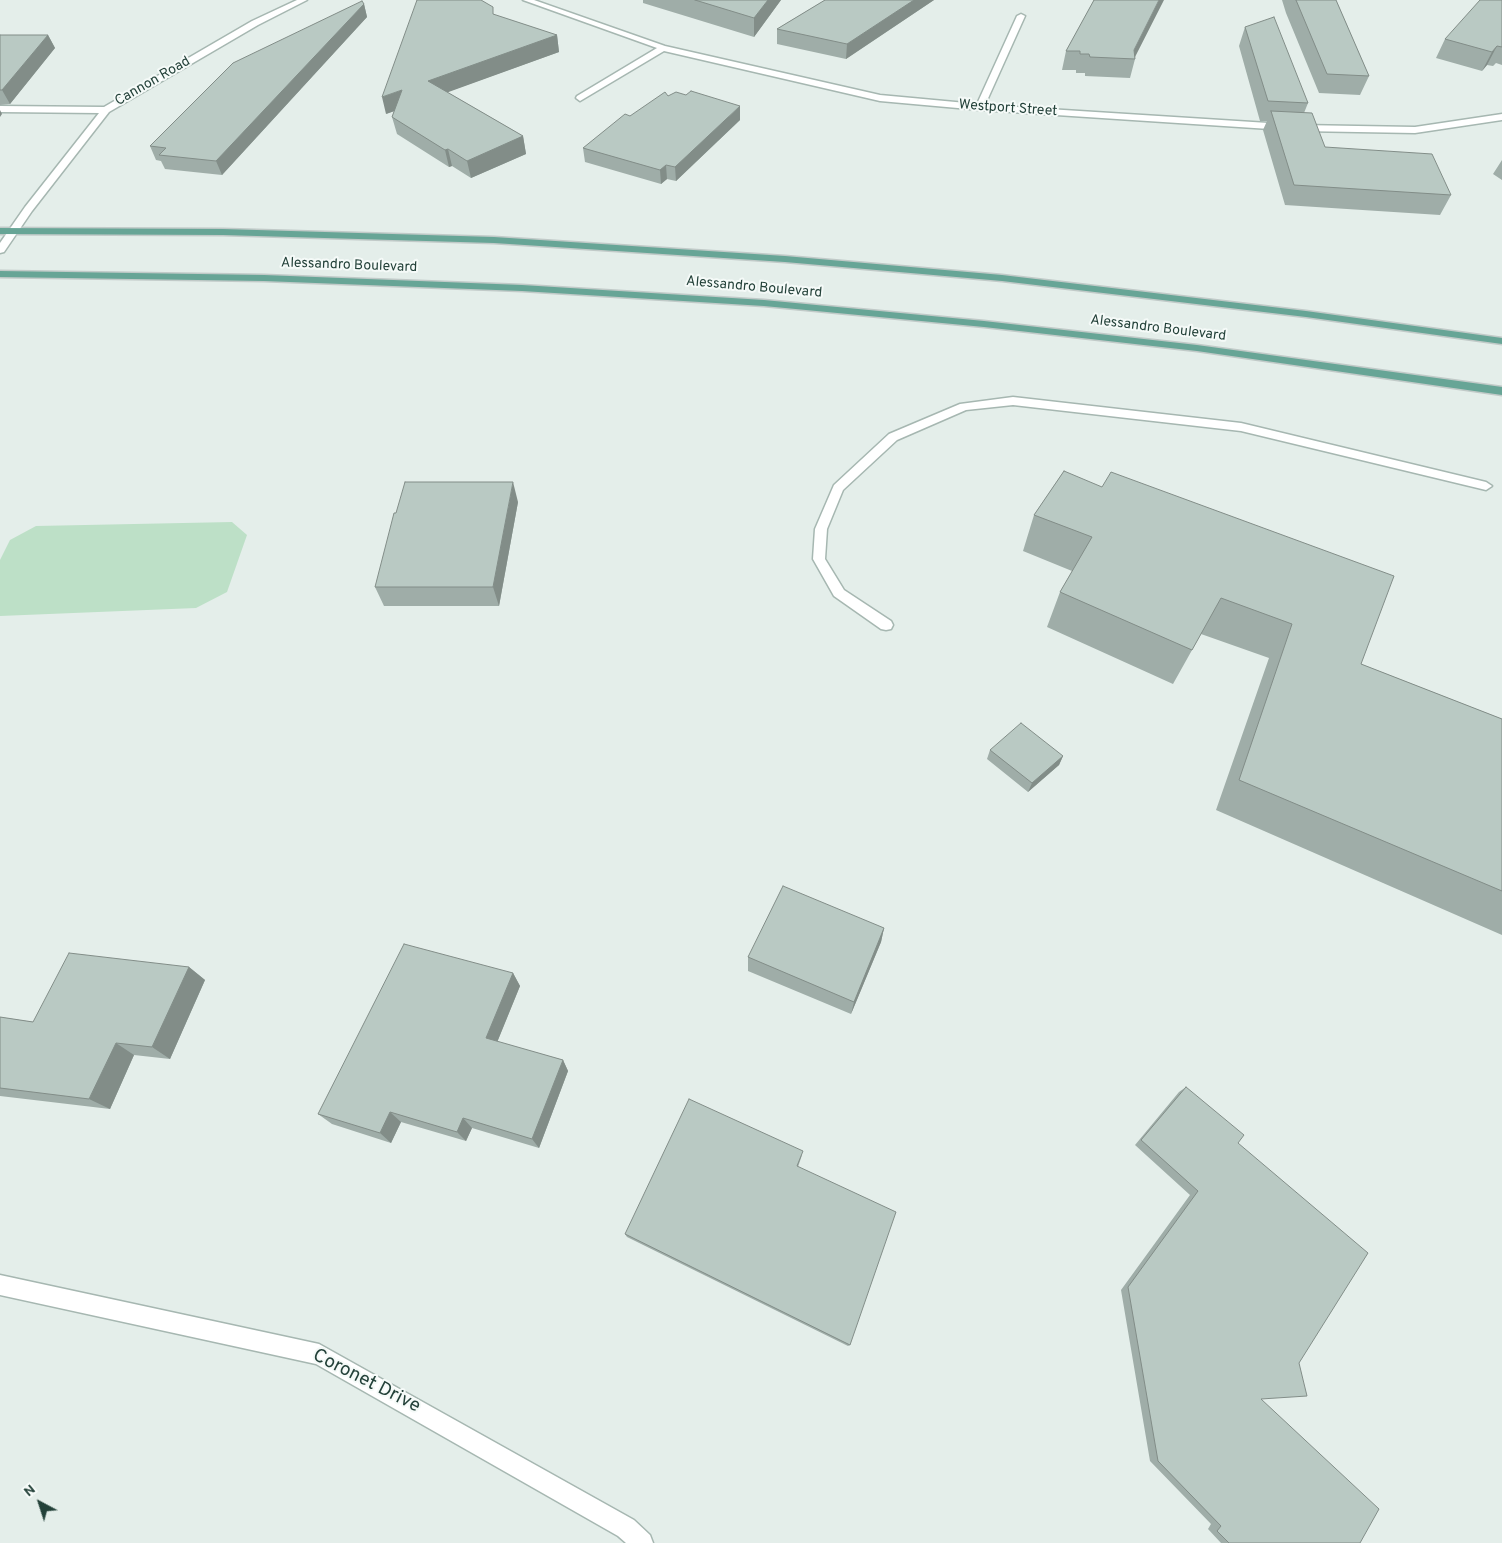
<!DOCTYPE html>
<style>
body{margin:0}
#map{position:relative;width:1502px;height:1543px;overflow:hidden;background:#e4eeea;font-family:Overpass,sans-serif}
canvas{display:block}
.north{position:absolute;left:15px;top:1478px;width:50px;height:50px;-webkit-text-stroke:4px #f5faf8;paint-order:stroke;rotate:320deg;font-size:14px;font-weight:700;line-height:20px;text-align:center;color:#234139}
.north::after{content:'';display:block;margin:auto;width:18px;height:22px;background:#234139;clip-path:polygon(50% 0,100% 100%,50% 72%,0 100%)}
</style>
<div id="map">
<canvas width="1502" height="1543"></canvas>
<div class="north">N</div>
</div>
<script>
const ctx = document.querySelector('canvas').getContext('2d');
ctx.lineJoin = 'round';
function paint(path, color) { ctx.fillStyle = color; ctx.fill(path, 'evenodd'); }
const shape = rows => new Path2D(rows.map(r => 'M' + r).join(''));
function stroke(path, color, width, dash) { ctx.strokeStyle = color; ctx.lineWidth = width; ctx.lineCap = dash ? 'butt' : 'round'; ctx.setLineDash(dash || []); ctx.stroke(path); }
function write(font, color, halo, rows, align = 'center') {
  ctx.font = font + ' Overpass,sans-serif'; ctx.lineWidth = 4; ctx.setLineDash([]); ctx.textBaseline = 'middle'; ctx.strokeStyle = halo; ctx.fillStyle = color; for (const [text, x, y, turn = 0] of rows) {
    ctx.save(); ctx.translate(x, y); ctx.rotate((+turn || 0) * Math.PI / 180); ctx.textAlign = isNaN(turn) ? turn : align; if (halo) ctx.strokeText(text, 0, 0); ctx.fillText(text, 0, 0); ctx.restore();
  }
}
const green = shape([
 [232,522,247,535,227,592,196,608,0,616,0,560,10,540,36,526]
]);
const lane = shape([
 [1013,397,1241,423,1486,482,1492,486,1486,490,1241,431,1013,405,966,410,897,440,843,490,827,529,825,559,844,590,891,621,893,625,891,629,886,630,881,629,834,596,813,559,815,529,834,485,889,434,960,404,1013,397]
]);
const street = shape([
 [297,0,307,0,258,25,109,112,32,211,4,252,0,253,0,243,25,207,99,113,0,112,0,106,104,107,252,21,297,0],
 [523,0,534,0,665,46,880,95,977,104,1017,16,1021,14,1025,16,985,105,1300,125,1415,127,1502,114,1502,120,1415,133,1300,131,980,110,880,101,664,51,580,101,576,98,577,96,657,48,523,0],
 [0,1275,319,1344,634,1520,650,1535,653,1543,626,1543,618,1536,316,1364,0,1295,0,1275]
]);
const primary = shape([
 [0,228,223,229,494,237,785,256,1002,275,1306,311,1502,338,1502,344,1306,317,1002,281,785,262,494,243,223,235,0,234,0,228],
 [0,271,264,275,522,285,764,300,984,321,1197,345,1502,387,1502,395,1197,351,984,327,764,306,522,291,264,281,0,277,0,271]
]);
const wall = shape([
 [643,0,781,0,754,37,643,3],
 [825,0,934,0,846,59,777,44,777,29],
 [1094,0,1135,57,1135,59,1130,78,1085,76,1085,73,1076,73,1076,70,1062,70,1066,51],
 [1282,0,1336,0,1369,76,1360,95,1319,93,1286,13],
 [1502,0,1502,65,1496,63,1493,66,1487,65,1482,71,1436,58,1445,39],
 [364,4,367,17,222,175,165,169,161,161,156,160,150,146],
 [494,15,557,35,559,52,447,92,523,136,526,154,471,178,452,166,449,167,397,134,392,117,394,111,386,114],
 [1245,27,1308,103,1304,113,1325,147,1451,195,1440,215,1285,205,1263,130,1267,121,1260,121,1239,46],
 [0,35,48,35,55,48,10,104,0,105],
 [668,96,740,120,676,181,667,179,661,184,585,162,583,148,630,116],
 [1502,160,1502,180,1493,174],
 [1064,471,1361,664,1502,719,1502,935,1216,810,1269,658,1201,634,1173,684,1047,627,1060,592,1072,571,1023,551,1034,515],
 [518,502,499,606,384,606,375,587],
 [990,750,1063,756,1059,765,1028,792,987,759],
 [884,928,881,942,851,1014,748,971,748,957],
 [189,967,205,980,170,1059,134,1055,110,1109,0,1096,0,1017,33,1022],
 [513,973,520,986,497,1042,563,1060,568,1071,539,1148,472,1128,466,1141,401,1122,391,1143,332,1124,318,1114],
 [1186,1087,1238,1143,1261,1399,1360,1543,1221,1543,1208,1529,1211,1524,1150,1461,1121,1290,1190,1195,1135,1145,1179,1092],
 [802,1155,798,1167,850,1345,848,1346,627,1237,625,1234]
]);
const shadedWall = shape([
 [768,0,781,0,754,37,754,18],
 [914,0,934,0,846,59,847,44],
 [1159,0,1164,0,1134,59,1134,50],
 [364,4,367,17,222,175,216,161],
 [48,35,55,48,10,104,2,90],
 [557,35,559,52,432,98,428,81],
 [1497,46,1487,65,1482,71,1492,52],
 [402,90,406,107,386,114,382,97],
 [740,106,740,120,676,181,675,167],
 [0,110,2,114,0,117],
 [523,136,526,154,471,178,467,161],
 [448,149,452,166,449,167,445,150],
 [666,165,667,179,661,184,660,170],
 [513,482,518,502,499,606,493,587],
 [1063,756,1059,765,1028,792,1032,783],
 [884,928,881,942,851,1014,854,1002],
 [189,967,205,980,170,1059,152,1047],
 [513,973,520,986,494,1050,486,1038],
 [116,1043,134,1055,110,1109,89,1099],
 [563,1060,568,1071,539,1148,532,1139],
 [390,1112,401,1122,391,1143,380,1133],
 [463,1118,472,1128,466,1141,457,1132]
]);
const building = shape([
 [417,0,481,0,493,7,493,14,557,35,428,81,523,136,467,161,448,149,445,150,392,117,402,90,382,97,417,0],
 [695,0,768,0,754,18,695,0],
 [825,0,914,0,847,44,777,29,825,0],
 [1094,0,1159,0,1134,50,1135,59,1090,57,1089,54,1080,54,1080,51,1066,51,1094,0],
 [1296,0,1336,0,1369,76,1327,74,1296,0],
 [1480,0,1502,0,1502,47,1497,46,1492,52,1445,39,1480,0],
 [362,1,364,4,216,161,159,155,166,148,150,146,233,63,362,1],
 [1274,17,1308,103,1268,101,1245,27,1274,17],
 [0,35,48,35,2,90,0,90,0,35],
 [691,91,740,106,675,167,666,165,660,170,583,148,625,114,630,116,665,92,668,96,676,92,686,95,691,91],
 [1271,111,1312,113,1325,147,1432,154,1451,195,1294,185,1271,111],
 [1064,471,1102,487,1111,472,1394,576,1361,664,1502,719,1502,891,1239,780,1292,624,1221,598,1192,650,1060,592,1092,537,1034,515,1064,471],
 [405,482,513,482,493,587,375,587,394,513,396,513,405,482],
 [1021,723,1063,756,1032,783,990,750,1021,723],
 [783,886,884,928,854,1002,748,957,783,886],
 [404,944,513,973,486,1038,563,1060,532,1139,463,1118,457,1132,390,1112,380,1133,318,1114,404,944],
 [69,953,189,967,152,1047,116,1043,89,1099,0,1088,0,1017,33,1022,69,953],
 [1186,1087,1244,1135,1238,1143,1368,1253,1299,1363,1307,1396,1261,1399,1379,1509,1360,1543,1229,1543,1217,1531,1221,1526,1158,1461,1128,1287,1198,1191,1141,1140,1186,1087],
 [689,1099,803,1151,797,1166,896,1212,850,1345,625,1234,689,1099]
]);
const farStreetnames = [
 ["Cannon Road",153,82,-30],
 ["Westport Street",1008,109,4],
 ["Alessandro Boulevard",349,266,2],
 ["Alessandro Boulevard",754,288,5],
 ["Alessandro Boulevard",1158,329,7]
];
const nearStreetnames = [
 ["Coronet Drive",366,1382,27]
];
paint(green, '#bde0c7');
stroke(lane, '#a6b7b1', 3);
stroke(street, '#a6b7b1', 3);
stroke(primary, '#c1cac8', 3);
paint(lane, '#fff');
paint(street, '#fff');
paint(primary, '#67a596');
paint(wall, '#9fada8');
paint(shadedWall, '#828d88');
paint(building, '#b9c9c3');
stroke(building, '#828d88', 1);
write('14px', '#234139', '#f5faf8', farStreetnames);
write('19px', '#234139', '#f5faf8', nearStreetnames);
</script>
